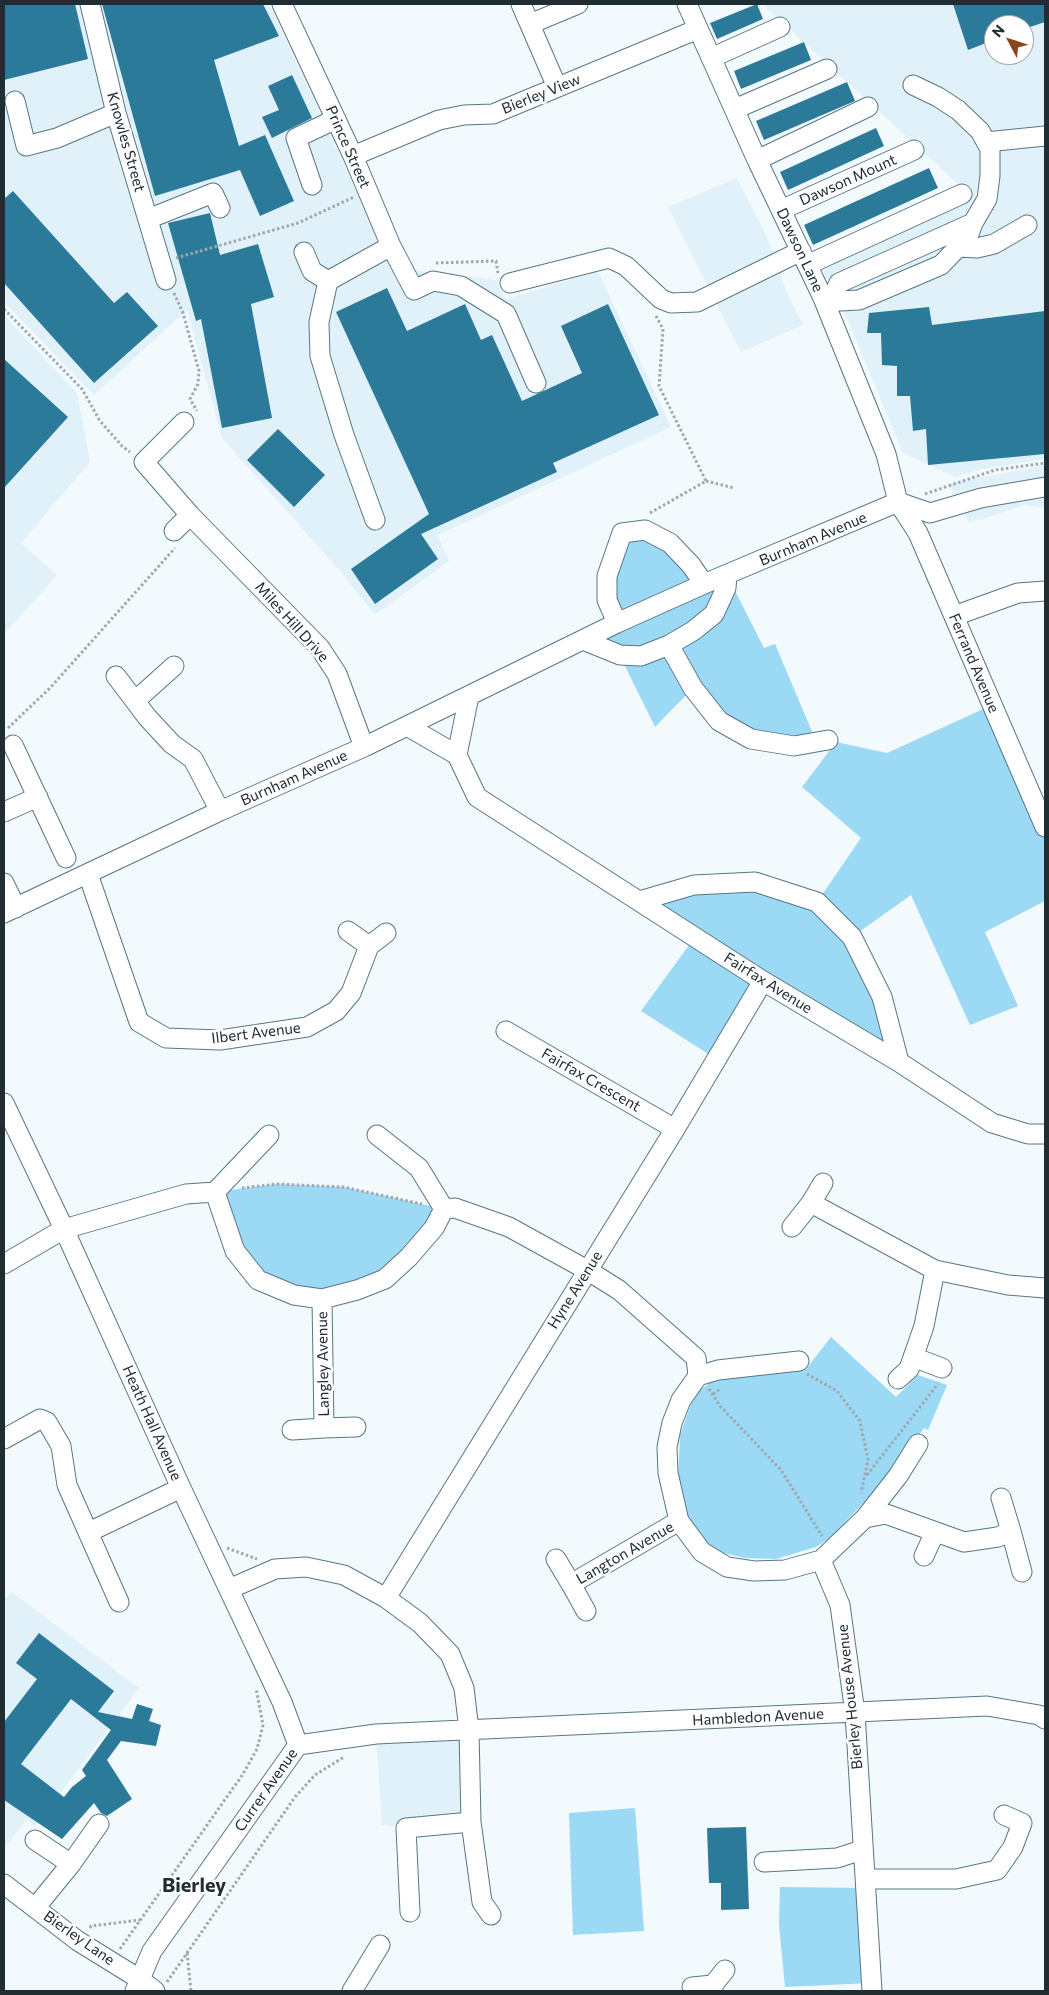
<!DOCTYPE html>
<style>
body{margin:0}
#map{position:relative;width:1049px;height:1995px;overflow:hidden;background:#f3fafd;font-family:Commissioner,sans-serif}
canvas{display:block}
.frame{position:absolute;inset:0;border:5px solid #202d33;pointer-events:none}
.north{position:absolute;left:984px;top:15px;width:50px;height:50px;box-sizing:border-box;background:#fff;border:1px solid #a6abad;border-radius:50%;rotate:310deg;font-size:14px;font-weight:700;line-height:20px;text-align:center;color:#202d33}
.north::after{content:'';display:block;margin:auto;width:18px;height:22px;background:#8a451b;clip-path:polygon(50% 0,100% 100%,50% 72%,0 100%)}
</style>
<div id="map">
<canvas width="1049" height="1995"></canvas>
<div class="frame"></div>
<div class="north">N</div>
</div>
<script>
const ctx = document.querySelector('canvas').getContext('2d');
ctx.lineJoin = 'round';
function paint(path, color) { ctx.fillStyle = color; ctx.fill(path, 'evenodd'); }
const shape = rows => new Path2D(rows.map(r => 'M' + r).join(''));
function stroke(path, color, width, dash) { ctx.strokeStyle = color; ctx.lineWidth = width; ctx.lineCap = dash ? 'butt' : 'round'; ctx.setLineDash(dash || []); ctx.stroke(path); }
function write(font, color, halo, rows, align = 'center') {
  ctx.font = font + ' Commissioner,sans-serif'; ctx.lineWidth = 5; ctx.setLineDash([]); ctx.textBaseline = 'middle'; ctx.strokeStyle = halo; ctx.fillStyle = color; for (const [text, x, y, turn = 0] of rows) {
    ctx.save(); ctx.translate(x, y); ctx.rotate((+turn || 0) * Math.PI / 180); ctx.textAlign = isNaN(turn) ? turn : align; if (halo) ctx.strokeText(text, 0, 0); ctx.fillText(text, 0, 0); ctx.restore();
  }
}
const built = shape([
 [4,4,269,4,384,250,418,271,496,280,506,299,598,271,671,427,438,535,449,561,375,615,340,571,222,438,187,310,94,395,4,302],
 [762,4,1045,4,1045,459,982,469,955,477,903,453,849,323,822,270,969,194],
 [994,25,1024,25,1024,55,994,55],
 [737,178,766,235,785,288,803,325,741,352,668,207],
 [4,315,77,393,90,462,21,543,57,575,4,634],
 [1045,465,1045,508,1025,505,969,523,948,484],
 [12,1592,139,1688,35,1827,27,1819,4,1848,4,1599],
 [469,1730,471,1822,406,1828,382,1825,376,1734]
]);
const green = shape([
 [645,530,704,583,727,575,764,648,775,644,816,741,751,739,693,688,655,727,620,656,594,647,617,623,614,549],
 [992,705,1045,827,1045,901,985,932,1018,1006,970,1025,911,895,852,937,899,1062,763,981,716,1059,641,1011,695,937,639,901,755,882,817,902,861,838,802,787,836,742,887,753],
 [277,1184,343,1187,444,1209,385,1279,322,1299,258,1280,215,1192],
 [831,1337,896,1397,918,1375,947,1385,928,1430,924,1428,886,1479,831,1537,816,1547,776,1559,745,1558,723,1553,708,1545,689,1524,678,1481,680,1435,691,1404,699,1391,711,1382,744,1370,779,1367,806,1369],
 [635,1808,644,1931,573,1935,569,1813],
 [780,1887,867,1888,871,1983,785,1987,779,1924]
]);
const building = shape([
 [4,4,75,4,88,59,4,80],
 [102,4,263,4,279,36,214,60,239,146,265,135,294,201,260,216,240,170,155,196],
 [757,4,763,19,717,39,710,23],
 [953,4,1045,4,1045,22,1024,29,1024,25,994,25,994,40,968,50],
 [804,42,811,60,741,89,734,71],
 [292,75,312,118,272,138,262,117,279,110,268,86],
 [847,82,855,101,764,140,756,121],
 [876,128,884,146,788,190,780,172],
 [929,168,938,188,813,245,804,225],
 [13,191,114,303,127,292,158,326,94,383,4,283,4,199],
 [210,213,220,255,258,244,274,297,251,304,272,418,222,428,201,319,196,321,168,223],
 [387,288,407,331,465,304,481,340,492,335,522,401,582,373,561,326,608,304,659,415,553,463,557,472,421,534,438,559,375,604,351,569,429,514,336,312],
 [929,307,932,325,1045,311,1045,454,928,465,926,429,913,431,910,396,897,396,897,366,882,365,881,333,867,333,869,313],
 [4,359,68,417,4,488],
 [278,429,325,475,294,507,247,460],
 [39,1633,114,1691,98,1712,132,1719,137,1704,153,1709,149,1721,161,1725,156,1746,121,1741,107,1760,132,1799,107,1816,101,1813,94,1803,62,1839,4,1800,4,1722,37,1679,16,1663],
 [71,1699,111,1730,82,1770,86,1776,72,1787,64,1797,21,1764],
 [746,1827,749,1909,721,1910,721,1883,709,1883,707,1828]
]);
const path = shape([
 [176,258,298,223,354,197],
 [436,263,496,261,498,273],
 [174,293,183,313,199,371,198,384,190,399,197,411],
 [4,309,82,389,100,421,122,446,130,452],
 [706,481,734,488],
 [925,494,995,470,1045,463],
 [650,513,706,481,659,386,663,329,656,316],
 [8,728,50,688,175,548],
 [242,1188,277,1184,343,1187,422,1204],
 [807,1374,837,1391,860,1421,868,1460,861,1493],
 [709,1389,720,1406,781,1470,822,1536],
 [713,1394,720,1389],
 [867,1475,938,1384],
 [227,1548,257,1559],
 [90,1928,91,1926,140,1920],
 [120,1949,243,1774,257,1749,263,1725,256,1688],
 [187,1953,191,1991],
 [167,1982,295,1797,315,1775,344,1757]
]);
const minor = shape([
 [90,4,116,113,166,280],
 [282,4,353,156,391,246,414,290,433,281,461,286,506,314,536,383],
 [521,4,557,87],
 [687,4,757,160,823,298,886,454,898,502,918,533,1045,827],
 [530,24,578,4],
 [711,58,780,27],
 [913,85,938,97,958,110,980,131,990,149,990,176,987,199,973,223],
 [15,101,26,146,57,138,116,113],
 [735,109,827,69],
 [986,142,1045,136],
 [353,156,439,120,464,115,493,114,698,29],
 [757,160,868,107],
 [312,185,296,138,336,119],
 [781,210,914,150],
 [148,219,213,193,220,208],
 [958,247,977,248,994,244,1027,225],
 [304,252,312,271,328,281],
 [807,265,962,194],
 [510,283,609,258,626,266,661,299,671,303,697,302,801,251],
 [823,298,834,294,839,283,973,223,968,237,941,265,859,300,840,301,834,294],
 [898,502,930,513,981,498,1045,487],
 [190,515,320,648,337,674,364,747],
 [375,520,344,435,320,356,319,322,328,281,391,246],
 [174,531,190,515,144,462,184,422],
 [954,616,1018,593,1045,591],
 [617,623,607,600,607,576,622,533,645,530,670,543,691,565,704,584],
 [583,640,620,655,641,656,669,645,693,631,714,614,726,588,727,575],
 [669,645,693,688,719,721,751,739,794,746,828,740],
 [116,676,147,717,172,744,193,759,220,811],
 [135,701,174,666],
 [407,726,457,755,477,797,763,981,899,1062,992,1123,1028,1134,1045,1134],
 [13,745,66,858],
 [457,755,469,696],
 [4,812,38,797],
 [88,874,139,1022,166,1038,220,1040,307,1027,336,1011,351,993,369,946,348,931],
 [4,883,16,908],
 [639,901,694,885,755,882,817,902,852,937,882,997,899,1062],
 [4,913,220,811,364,747,617,623,704,584,898,502],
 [369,946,386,933],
 [506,1031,675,1129],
 [4,1103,64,1229,181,1488,282,1702,298,1745],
 [377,1135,419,1168,444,1209],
 [215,1192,269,1135],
 [811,1203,823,1183],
 [792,1227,811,1203,935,1270,1008,1285,1045,1288],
 [4,1264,64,1229,186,1194,215,1192,235,1251,258,1280,294,1295,322,1299,357,1290,385,1279,409,1257,434,1228,444,1209,455,1208,509,1227,587,1270,619,1290,696,1358,698,1376,681,1400,672,1423,667,1447,668,1473,679,1521,702,1552,727,1567,754,1571,785,1570,821,1560,840,1605,855,1713,872,1991],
 [913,1357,942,1368],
 [698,1376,718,1370,799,1361],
 [898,1379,909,1369,924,1326,935,1270],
 [324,1428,356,1427],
 [292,1430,324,1428,322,1299],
 [4,1439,40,1419,47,1422,61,1446,67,1485,119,1602],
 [865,1518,886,1514,964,1542,998,1537,1011,1531,1001,1498],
 [1011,1531,1022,1572],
 [89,1532,181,1488],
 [924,1556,935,1532],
 [556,1559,571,1584,679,1521],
 [821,1560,865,1518,898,1476,918,1444],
 [571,1584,586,1611],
 [229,1589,275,1569,306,1567,344,1575,386,1598,420,1623,450,1654,464,1688,469,1730,471,1822,482,1902,491,1915],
 [386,1598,675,1129,763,981],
 [35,1840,71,1864],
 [764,1862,837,1858,862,1850],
 [867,1879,956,1879,997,1870,1013,1847,1022,1823,1004,1815],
 [4,1884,78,1941,141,1980,155,1991],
 [35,1908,71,1864,99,1824],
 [410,1912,406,1828,471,1822],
 [713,1985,725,1970],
 [692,1987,713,1985,713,1991],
 [135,1991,152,1951,298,1745,376,1734,987,1706,1039,1715,1045,1719],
 [352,1991,380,1945]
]);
const streetNames = [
 ["Bierley View",541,94,-22],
 ["Knowles Street",126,142,74],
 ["Prince Street",348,147,66],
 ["Dawson Mount",848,180,-24],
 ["Dawson Lane",800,250,65],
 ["Burnham Avenue",813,539,-23],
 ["Miles Hill Drive",292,622,48],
 ["Ferrand Avenue",974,663,67],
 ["Burnham Avenue",294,778,-24],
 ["Fairfax Avenue",768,983,32],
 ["Ilbert Avenue",256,1033,-7],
 ["Fairfax Crescent",591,1080,30],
 ["Hyne Avenue",575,1290,-58],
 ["Langley Avenue",323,1364,-91],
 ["Heath Hall Avenue",152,1423,66],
 ["Langton Avenue",625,1553,-30],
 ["Bierley House Avenue",850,1697,-96],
 ["Hambledon Avenue",758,1717,-3],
 ["Currer Avenue",266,1790,-55],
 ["Bierley Lane",79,1938,35]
];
const districtNames = [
 ["Bierley",194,1885]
];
paint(built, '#e0f1f9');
paint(green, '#9cd9f5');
paint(building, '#2c7a9a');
stroke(minor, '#577685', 21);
stroke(path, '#9fa8ac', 3, [2.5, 2.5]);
stroke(minor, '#fff', 19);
write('15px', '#202d33', '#fff', streetNames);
write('bold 20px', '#202d33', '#fff', districtNames);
</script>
